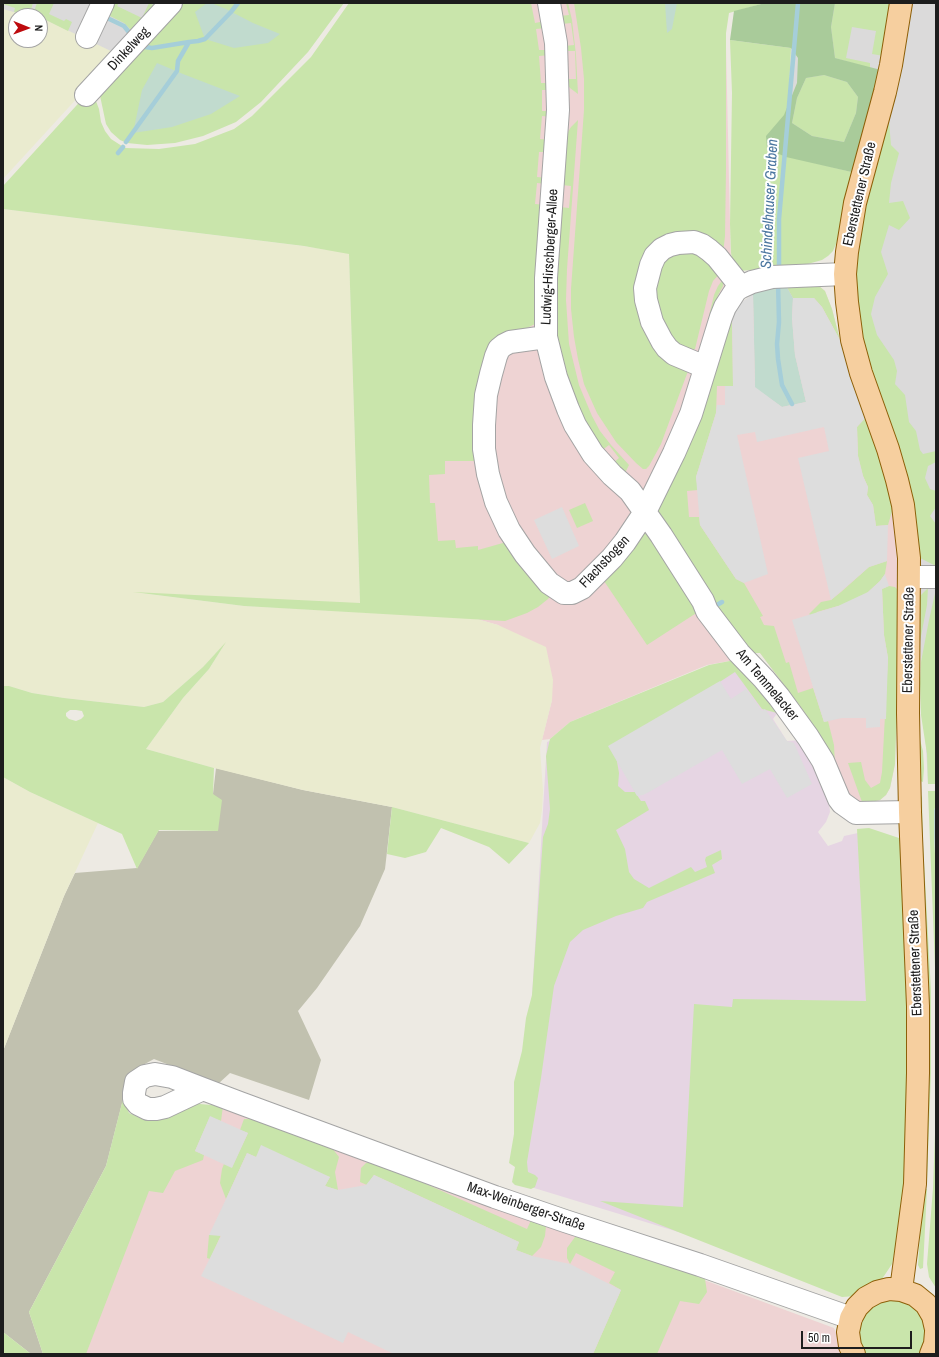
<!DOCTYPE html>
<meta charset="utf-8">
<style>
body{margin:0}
#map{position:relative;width:939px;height:1357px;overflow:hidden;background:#edeae3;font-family:"Archivo Narrow",sans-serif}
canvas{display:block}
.frame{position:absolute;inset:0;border:4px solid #1d1d1d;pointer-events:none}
.north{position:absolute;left:8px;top:8px;width:40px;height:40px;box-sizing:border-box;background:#fff;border:1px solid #a5a5a5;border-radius:50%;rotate:91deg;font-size:11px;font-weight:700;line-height:16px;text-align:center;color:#1d1d1d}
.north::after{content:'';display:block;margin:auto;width:14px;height:18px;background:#be0b0e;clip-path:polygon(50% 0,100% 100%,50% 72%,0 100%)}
.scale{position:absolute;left:801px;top:1331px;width:111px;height:18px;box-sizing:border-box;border:2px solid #1d1d1d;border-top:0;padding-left:5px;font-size:12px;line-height:14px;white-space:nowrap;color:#1d1d1d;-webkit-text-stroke:3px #fff;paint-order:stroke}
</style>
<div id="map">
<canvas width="939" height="1357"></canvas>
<div class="frame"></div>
<div class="north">N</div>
<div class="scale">50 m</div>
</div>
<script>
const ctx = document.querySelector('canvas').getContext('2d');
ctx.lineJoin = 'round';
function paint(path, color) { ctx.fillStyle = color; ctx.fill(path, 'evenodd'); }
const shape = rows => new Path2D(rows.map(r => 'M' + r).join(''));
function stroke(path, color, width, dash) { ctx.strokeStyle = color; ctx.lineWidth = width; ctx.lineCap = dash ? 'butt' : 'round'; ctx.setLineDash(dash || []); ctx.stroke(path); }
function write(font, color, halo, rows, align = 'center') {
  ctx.font = font + ' "Archivo Narrow",sans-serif'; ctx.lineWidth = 4; ctx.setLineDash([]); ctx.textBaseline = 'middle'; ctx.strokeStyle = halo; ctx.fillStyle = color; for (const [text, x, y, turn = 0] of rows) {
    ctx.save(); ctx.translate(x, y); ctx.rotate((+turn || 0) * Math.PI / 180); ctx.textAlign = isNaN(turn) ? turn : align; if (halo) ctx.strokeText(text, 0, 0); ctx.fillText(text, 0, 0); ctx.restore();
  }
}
const residential = shape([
 [3,3,171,3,86,95,3,68],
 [16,16,40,16,40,40,16,40],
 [793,3,936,3,936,784,928,784,917,579,858,331,868,176,786,157]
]);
const commercial = shape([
 [490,3,725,3,732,312,742,302,762,289,819,286,825,291,832,309,840,340,868,415,900,537,895,764,890,788,886,795,880,800,871,802,862,802,855,800,849,795,845,789,825,744,803,710,760,653,751,653,735,660,707,665,570,722,550,739,542,740,552,700,498,625,473,618,423,598,403,314],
 [223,1106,582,1235,834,1328,845,1354,62,1354,158,1118]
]);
const industrial = shape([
 [740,662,778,712,773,719,787,741,801,740,813,760,829,802,830,812,826,822,818,832,828,846,842,841,844,836,858,833,886,848,839,1281,521,1184,547,742]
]);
const construction = shape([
 [216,768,303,790,392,807,385,869,360,926,317,988,298,1011,321,1060,309,1100,230,1073,218,1084,154,1059,130,1072,106,1166,29,1312,43,1354,31,1354,3,1332,3,1051,64,896,75,873,137,868,158,831,218,831,213,794]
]);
const farmland = shape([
 [3,9,28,16,16,16,16,40,40,40,40,17,115,53,91,83,3,179],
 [3,209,303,246,349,253,360,604,141,593,244,606,473,618,498,625,546,647,553,680,552,700,540,748,543,791,542,810,540,823,529,843,392,807,303,790,214,768,146,749,183,698,209,669,224,645,203,667,163,702,144,707,64,698,32,693,9,686,3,686],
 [3,777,30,792,98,823,64,896,3,1051]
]);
const grass = shape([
 [3,3,33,3,29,16,14,12,15,8,3,4],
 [37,3,54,3,49,14,64,21,66,19,72,22,68,31,40,17,40,16,33,14],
 [109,3,119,3,117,6,142,18,149,3,159,7,134,33,124,23,108,15],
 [179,3,344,3,308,52,261,102,236,122,203,136,175,143,147,145,127,143,120,140,111,132,106,124,99,91],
 [349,3,531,3,535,23,545,21,546,28,536,29,539,50,549,50,550,55,539,56,541,83,551,83,552,90,542,90,542,111,552,111,552,117,542,116,540,139,550,140,550,152,539,152,537,177,548,178,547,184,537,183,535,204,546,205,537,323,527,328,511,333,476,461,445,461,445,474,429,475,430,503,435,503,438,541,455,540,456,548,478,546,478,550,510,541,552,593,548,599,538,607,527,613,505,621,244,606,133,592,360,603,349,254,304,246,3,209,3,186,86,95,94,96,99,109,101,122,105,131,111,139,125,148,159,149,195,144,234,129,252,116,311,57],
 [566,3,568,3,572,20,576,55,578,94,570,88,567,83,567,79,576,79,575,51,565,51,564,46,574,45,571,23,562,24,560,16,569,15],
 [574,3,765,3,729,13,726,33,726,169,725,236,723,254,688,236,641,282,688,371,661,444,649,466,646,469,643,469,636,463,616,442,597,413,584,384,578,359,574,337,571,309,571,289,584,110,584,79,581,48],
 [835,3,892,3,884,56,872,54,876,31,852,27,846,58,870,63,870,68,835,58,831,27],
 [730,40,791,48,786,156,856,173,836,244,833,251,828,256,822,260,804,265,772,267,751,270,738,271,734,269,731,253,730,224,732,93],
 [824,75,847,82,858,97,856,113,844,142,812,136,792,123,797,98,806,78],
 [888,109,891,145,899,153,891,183,889,203,903,201,910,218,899,230,889,225,881,252,888,274,875,297,871,314,877,335,894,360,897,371,895,384,905,395,909,422,916,431,920,450,923,454,936,451,936,462,928,466,925,478,930,489,936,491,936,507,930,516,936,524,936,566,918,557,858,331,852,292,860,213],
 [578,120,567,269,566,300,569,344,579,385,592,416,600,431,611,445,629,465,624,475,612,464,619,458,609,445,601,451,582,422,558,349,554,310,560,207,569,208,571,186,562,185,565,137,571,127],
 [691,247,722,271,713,281,709,291,695,349,687,350,667,337,652,291,666,255],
 [724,278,723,286,718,295,710,332,702,345,714,295,718,286],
 [785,284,809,284,819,286,825,291,832,309,840,340,822,307,814,298,793,298],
 [732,313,733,386,717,386,716,413,696,477,698,490,687,491,689,517,699,517,700,525,736,579,744,583,763,616,760,617,764,625,774,626,786,663,789,662,798,693,813,688,824,722,828,721,834,745,835,765,825,744,803,710,760,653,751,653,711,606,658,513,658,507],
 [868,415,879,450,893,508,888,525,876,526,873,505,867,495,868,487,863,476,858,456,857,427],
 [585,503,593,521,577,528,569,510],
 [643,532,646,532,701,610,647,645,602,578],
 [887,561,885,574,880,581,868,592,857,605,838,606,817,612,814,619,809,614,821,602,831,600,841,592,869,567],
 [889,586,895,587,901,593,895,764,890,788,886,795,880,800,871,802,862,802,848,763,861,762,865,780,871,788,880,783,882,772,888,658,884,635,882,589],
 [928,588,927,605,917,657,920,596],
 [936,589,936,784,928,784,927,754,921,715,920,683,921,662,929,620],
 [226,642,209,669,183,698,146,749,214,768,213,794,222,800,218,831,159,830,137,869,122,834,30,792,3,777,3,686,9,686,32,693,64,698,144,707,163,702,203,667],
 [70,710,76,710,82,711,84,716,81,719,76,721,69,719,66,716,66,713],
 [735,660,746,665,777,713,762,709,735,672,615,750,619,773,618,786,625,792,635,792,641,801,645,801,649,810,616,830,625,849,629,872,634,879,649,888,691,867,695,872,707,867,705,860,706,857,721,850,722,859,712,865,715,873,647,902,643,908,616,916,583,930,570,942,554,986,541,1078,527,1162,528,1172,535,1175,538,1178,535,1187,531,1189,515,1185,512,1182,515,1167,509,1163,514,1134,514,1082,522,1051,526,1018,532,995,543,837,548,824,550,809,546,756,550,739,570,722,709,665],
 [919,736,923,751,924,768,923,782,920,781],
 [928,791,936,791,936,806,934,810,934,837,936,870,936,993],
 [922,795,923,843,931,991,931,1073,927,1180,923,1180,920,800],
 [392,807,529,843,509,864,489,847,441,828,426,852,405,858,387,854],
 [869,828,899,838,903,846,908,1008,906,1173,899,1230,892,1264,882,1279,868,1285,856,1296,842,1297,600,1201,683,1207,694,1004,732,1007,733,999,866,1001,857,829],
 [123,1099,129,1113,144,1120,158,1118,188,1103,223,1106,221,1121,210,1117,195,1151,204,1155,203,1160,175,1171,163,1193,149,1191,86,1354,43,1354,29,1312,106,1166],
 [936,1107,936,1288,929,1277,927,1264,933,1188],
 [244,1119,254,1119,332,1148,339,1157,335,1172,338,1190,325,1186,330,1177,256,1157,247,1153,226,1199,220,1183,222,1169,224,1164,232,1167,248,1133,240,1130],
 [366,1163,379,1163,527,1229,532,1218,546,1226,545,1236,541,1247,532,1256,516,1250,519,1242,374,1175,367,1185,360,1182,361,1168],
 [923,1189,927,1189,923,1268,920,1269,918,1265],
 [209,1235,221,1235,210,1259,207,1258],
 [582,1235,705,1279,707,1292,699,1304,680,1301,657,1354,593,1354,621,1290,609,1283,615,1272,576,1253,570,1264,567,1258,567,1248,575,1237],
 [879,1298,903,1298,922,1313,928,1337,921,1354,860,1354,855,1324],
 [3,1332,31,1354,3,1354]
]);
const forest = shape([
 [765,3,835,3,831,27,835,58,881,70,856,173,786,157,767,149,766,136,784,115,797,83,798,58,791,48,730,40,734,11],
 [824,75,847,82,858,97,856,113,844,142,812,136,792,123,797,98,806,78]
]);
const wetland = shape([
 [207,3,211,3,226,9,253,23,280,34,268,43,234,48,205,39,195,12],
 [665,3,677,3,672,29,667,33],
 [157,63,183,74,240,96,211,114,172,127,133,133,142,90],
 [785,284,793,298,792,318,795,355,806,402,782,407,755,388,753,294,762,289],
 [936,806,936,870,934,837,934,810]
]);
const parking = shape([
 [753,294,755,387,782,407,806,402,795,355,792,318,793,298,814,298,822,307,840,340,868,415,857,427,858,456,863,476,868,487,867,495,873,505,876,526,888,525,887,561,869,567,831,600,798,458,829,451,824,427,757,442,755,432,737,435,768,574,744,583,736,579,700,525,696,477,716,413,717,405,725,405,725,386,733,386,732,313,742,302],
 [562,507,579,546,552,559,534,520],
 [885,574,889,586,882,589,884,635,888,658,886,719,880,719,880,727,866,728,866,718,842,718,824,722,792,620,838,606,868,592,880,581],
 [720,681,731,699,746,689,762,711,765,709,787,741,794,743,812,784,787,798,770,769,742,784,722,750,649,792,643,795,637,796,608,746],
 [210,1116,248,1133,232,1168,195,1151],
 [261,1145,330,1177,325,1186,338,1190,366,1185,374,1175,519,1242,516,1250,532,1256,570,1264,621,1290,593,1354,394,1354,348,1332,343,1343,201,1276,221,1236,209,1235,226,1199,247,1153,256,1157]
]);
const stream = shape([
 [104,14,105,17,124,26,132,36],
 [140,44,145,47,152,48,189,42],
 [126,142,177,71,178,61,189,42,198,41,205,39,231,12,238,3],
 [118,153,123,147],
 [779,270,779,219,798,3],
 [778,282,779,322,777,344,778,359,782,385,792,404],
 [712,608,722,602]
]);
const minor = shape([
 [549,3,556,43,558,110,546,278,546,337,556,377,568,409,575,425,593,454,612,475,630,491,661,535,703,601,707,611,739,653,764,679,779,697,808,737,823,761,839,799,842,803,856,813,910,812],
 [87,37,103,3],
 [86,95,171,3],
 [546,337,510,342,504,345,499,349,496,356,491,374,486,395,484,425,484,449,488,474,496,502,509,530,525,554,549,583,564,593,572,593,582,588,612,558,625,542,645,512,674,453,691,414,721,317,725,307,736,290,741,287,752,282,772,277,845,274],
 [705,367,674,354,667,348,662,341,652,322,646,300,645,288,651,265,655,256,662,249,670,245,678,243,694,242,702,245,709,250,717,257,741,287],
 [910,577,936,577],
 [203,1089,165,1107,156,1109,148,1109,138,1104,134,1099,134,1093,136,1082,145,1076,155,1074,172,1077,203,1089,240,1103,495,1197,565,1221,700,1265,851,1318]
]);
const major = shape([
 [901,3,891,65,885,92,855,203,847,252,845,274,847,302,852,340,861,373,888,449,897,480,903,505,909,558,908,713,910,812,918,1006,918,1073,915,1184,901,1290],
 [854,1354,850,1346,848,1332,851,1318,857,1307,866,1298,877,1292,889,1289,901,1290,915,1295,926,1304,933,1316,936,1329],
 [931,1354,935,1344,936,1332]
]);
const streetNames = [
 ["Dinkelweg",129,49,-47],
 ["Eberstettener Straße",860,194,-77],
 ["Ludwig-Hirschberger-Allee",550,257,-87],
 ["Flachsbogen",605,562,-47],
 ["Eberstettener Straße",909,640,-89],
 ["Am Temmelacker",767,685,50],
 ["Eberstettener Straße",916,963,-92],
 ["Max-Weinberger-Straße",526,1207,19]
];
const waterNames = [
 ["Schindelhauser Graben",770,204,-87]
];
paint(residential, '#dbdada');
paint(commercial, '#eed3d3');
paint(industrial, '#e6d5e3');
paint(construction, '#c1c1af');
paint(farmland, '#eaebcf');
paint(grass, '#c9e5ab');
paint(forest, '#a9cb9a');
paint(wetland, '#c1dbce');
paint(parking, '#ddd');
stroke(stream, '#a5ced9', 4.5);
stroke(minor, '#a4a4a4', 24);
stroke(major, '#8d5f08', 24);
stroke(minor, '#fff', 22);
stroke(major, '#f6cf9f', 22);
write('14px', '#1d1d1d', '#fff', streetNames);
write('italic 15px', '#4c77a0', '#fff', waterNames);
</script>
